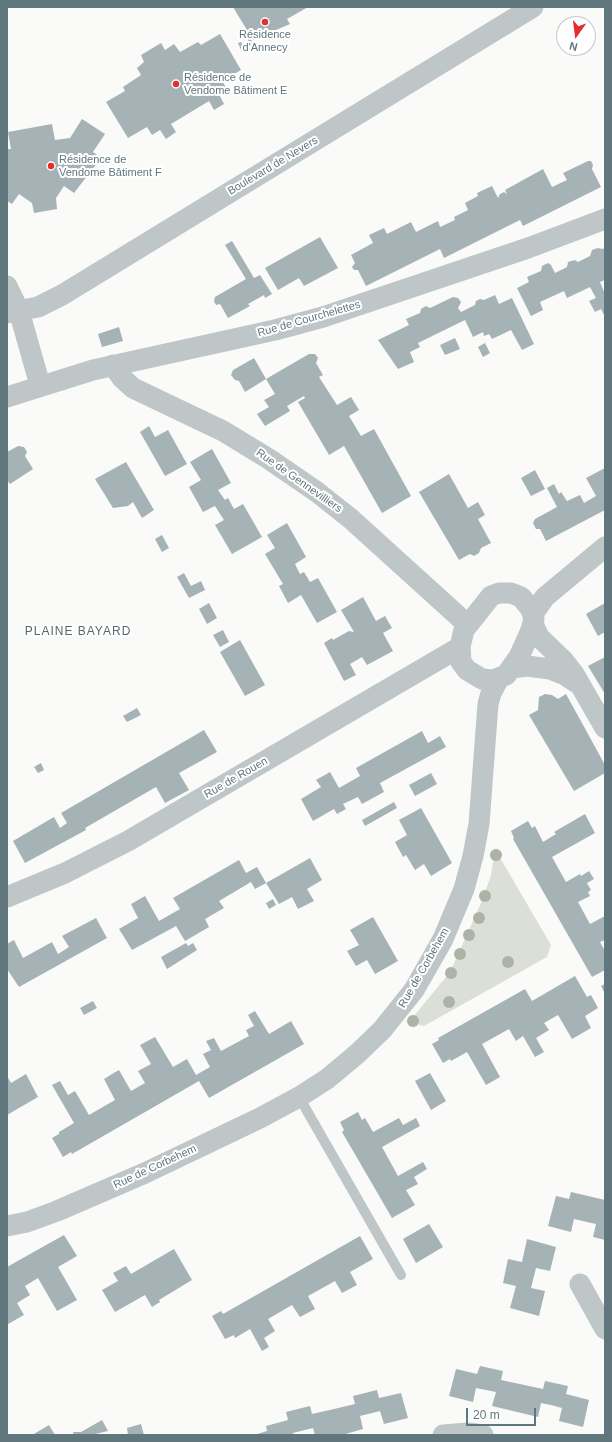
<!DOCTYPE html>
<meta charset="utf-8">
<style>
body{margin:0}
#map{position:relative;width:612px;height:1442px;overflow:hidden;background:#fafaf8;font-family:Arial,sans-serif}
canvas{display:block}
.frame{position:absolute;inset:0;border:8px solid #60777d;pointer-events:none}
.north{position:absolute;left:556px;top:16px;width:40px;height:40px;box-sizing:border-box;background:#fff;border:1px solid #bfc9cb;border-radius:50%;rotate:194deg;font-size:11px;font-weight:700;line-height:16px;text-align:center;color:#60777d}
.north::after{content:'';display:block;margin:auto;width:14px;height:18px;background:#e23031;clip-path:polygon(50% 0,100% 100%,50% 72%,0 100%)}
.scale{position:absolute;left:466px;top:1408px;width:70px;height:18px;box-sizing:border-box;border:2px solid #60777d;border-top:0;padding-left:5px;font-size:12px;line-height:14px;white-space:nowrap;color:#60777d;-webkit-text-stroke:3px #fff;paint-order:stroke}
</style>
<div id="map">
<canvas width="612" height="1442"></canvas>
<div class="frame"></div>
<div class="north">N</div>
<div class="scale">20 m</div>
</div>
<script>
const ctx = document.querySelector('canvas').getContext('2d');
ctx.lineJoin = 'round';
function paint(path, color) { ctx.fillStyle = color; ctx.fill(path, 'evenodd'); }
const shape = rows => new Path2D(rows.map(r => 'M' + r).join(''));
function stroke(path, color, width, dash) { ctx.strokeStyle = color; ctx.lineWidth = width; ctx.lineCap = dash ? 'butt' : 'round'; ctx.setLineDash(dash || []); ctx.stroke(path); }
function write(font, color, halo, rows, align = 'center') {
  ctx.font = font + ' Arial,sans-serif'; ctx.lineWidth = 4; ctx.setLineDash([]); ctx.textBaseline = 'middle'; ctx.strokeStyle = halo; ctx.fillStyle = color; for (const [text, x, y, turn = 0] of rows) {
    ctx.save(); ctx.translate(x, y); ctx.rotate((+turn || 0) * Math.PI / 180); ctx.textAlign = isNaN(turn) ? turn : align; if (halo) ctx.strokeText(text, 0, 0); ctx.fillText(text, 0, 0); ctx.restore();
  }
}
const green = shape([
 [495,849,551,945,547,957,424,1026,409,1022,450,972,482,901,491,875]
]);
const building = shape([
 [233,7,308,7,287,19,290,24,269,33,268,31,253,40],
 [220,34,241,70,222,81,227,89,219,94,224,104,214,110,209,101,171,124,176,132,166,139,160,130,152,135,147,127,128,138,106,102,125,91,123,87,141,75,137,68,144,62,141,55,161,43,165,50,174,44,180,52,198,42,201,45],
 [249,36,253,43,250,44,247,38],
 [241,42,246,50,242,52,238,43],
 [82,119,105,134,93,152,101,158,74,193,64,186,56,198,57,209,34,213,32,203,19,194,12,204,7,201,7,149,11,149,8,132,52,124,55,140,70,138],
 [588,161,591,161,593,165,592,169,601,187,523,226,520,220,444,258,440,249,366,286,358,270,354,270,352,267,355,263,351,255,373,243,369,235,384,228,387,234,411,222,416,232,438,221,440,227,455,220,454,217,468,210,465,203,478,196,477,193,492,186,498,198,500,194,504,192,507,194,505,190,543,169,552,187,567,180,563,173],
 [320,237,338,268,304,286,299,278,278,290,265,268],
 [232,241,254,278,260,275,272,294,265,298,264,295,248,304,250,306,228,318,220,304,216,305,214,301,215,297,246,279,225,245],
 [598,248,602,249,605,248,605,280,600,282,605,294,605,317,601,309,595,312,589,301,596,298,590,287,567,298,564,291,540,302,543,310,531,316,517,288,529,282,527,277,541,271,542,266,548,263,551,265,555,273,567,267,568,262,575,260,578,262,590,256,592,250],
 [495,295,499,304,512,298,534,344,522,350,511,330,492,339,489,334,484,336,483,332,473,337,465,320,418,343,420,347,410,352,414,362,398,369,378,340,409,325,406,319,420,313,421,309,426,306,430,308,453,297,458,298,461,302,458,308,461,312,475,305,476,301,480,299,484,300],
 [119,327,123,341,102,347,98,334],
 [455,338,460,349,445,355,440,345],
 [485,343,490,353,483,357,478,347],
 [309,354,315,354,318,358,316,363,323,375,319,377,337,405,351,397,359,410,349,416,361,436,374,429,411,496,382,513,344,446,329,455,298,402,305,398,304,396,287,406,290,411,265,426,257,414,269,407,264,400,275,394,266,379],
 [254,358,266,379,245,392,239,381,235,380,231,375,233,370],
 [149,426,155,437,168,430,187,464,165,476,140,432],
 [18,446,24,447,27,452,25,456,33,469,10,484,7,480,7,452],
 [212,449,231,483,218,490,225,500,228,498,234,509,243,504,262,537,232,554,215,525,224,520,222,517,215,506,203,512,189,487,201,480,190,462],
 [126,462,154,510,142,518,133,502,128,506,113,508,95,479],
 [605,468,605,510,546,541,540,529,536,529,533,523,535,519,557,507,547,488,554,484,559,494,561,492,567,501,580,495,584,503,596,496,586,478],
 [535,470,545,489,531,496,521,478],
 [449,474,468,508,478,502,485,515,478,519,491,543,481,548,479,553,474,556,470,554,459,560,419,492],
 [287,523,306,557,295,564,300,574,304,572,310,582,318,578,337,612,317,623,301,595,288,603,279,586,283,584,265,554,275,548,267,535],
 [162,535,169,548,162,552,155,539],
 [184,573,191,586,201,581,205,590,189,598,177,577],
 [363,597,376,621,385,616,392,628,383,633,393,651,367,665,362,657,350,664,356,675,344,681,324,643,332,638,333,640,349,631,354,632,341,610],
 [209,603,217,618,207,624,199,609],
 [605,603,605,632,598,636,586,614],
 [223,630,229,642,220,647,213,635],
 [240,640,265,685,245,696,220,652],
 [605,657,605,694,588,666],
 [545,694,552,695,558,699,566,694,605,765,605,773,574,791,529,715,538,710,539,697],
 [137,708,141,715,127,722,123,716],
 [204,730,217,752,179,773,189,790,165,803,156,787,85,828,86,830,25,863,13,841,54,817,60,828,67,823,61,813],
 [422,731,428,743,440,736,446,747,380,783,384,792,362,804,358,797,343,804,346,809,337,814,334,809,313,821,301,799,321,787,316,780,330,772,339,788,360,776,356,768],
 [41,763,44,770,38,773,34,767],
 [431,773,437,784,415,796,409,785],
 [394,802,397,808,365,826,362,820],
 [421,808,452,863,431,876,424,864,415,870,406,855,403,857,395,842,407,835,399,820],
 [585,814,595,833,552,857,566,882,580,874,581,876,589,871,594,879,587,883,591,890,588,892,590,896,578,902,590,924,605,916,605,940,600,942,605,951,605,970,592,977,513,839,514,838,511,831,528,821,532,828,535,826,543,842,556,834,554,832],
 [310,858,322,880,307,889,314,901,298,909,292,897,279,904,266,883],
 [239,860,246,873,257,867,266,883,255,889,251,882,219,901,224,908,205,919,209,927,185,941,176,926,132,950,119,929,138,918,131,904,145,896,159,921,180,909,173,898],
 [273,899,276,905,269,909,266,903],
 [373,917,398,961,375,974,367,960,356,966,347,951,359,945,350,930],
 [96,918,107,938,19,987,7,969,7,944,14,940,23,958,52,942,58,954,69,947,62,936],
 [186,943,188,946,193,943,197,950,167,969,161,957],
 [575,976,587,997,591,995,598,1008,585,1016,591,1028,572,1039,558,1015,544,1023,549,1030,536,1038,544,1052,535,1057,523,1036,516,1041,509,1029,482,1044,500,1077,486,1085,467,1052,451,1061,450,1059,443,1063,432,1044,439,1040,438,1038,525,989,532,1001],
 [605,984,605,994,601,986],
 [93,1001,97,1008,84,1015,80,1008],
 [255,1011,269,1034,291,1021,304,1044,209,1098,199,1081,72,1154,71,1152,63,1157,52,1138,59,1134,59,1132,74,1123,52,1085,60,1081,68,1095,75,1091,89,1115,115,1100,104,1079,112,1074,119,1070,131,1091,145,1083,138,1071,151,1064,140,1045,155,1037,173,1067,187,1059,196,1075,210,1067,203,1054,211,1050,206,1041,214,1038,221,1051,249,1036,246,1030,254,1026,248,1015],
 [430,1073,446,1101,431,1110,415,1081],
 [26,1074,38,1097,7,1115,7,1076,11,1083],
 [358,1112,362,1120,365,1118,373,1132,399,1118,403,1125,416,1118,420,1126,382,1147,398,1176,423,1162,427,1169,414,1177,418,1184,406,1190,415,1205,392,1218,342,1132,344,1130,340,1122],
 [571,1192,605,1200,605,1240,593,1237,596,1224,587,1222,574,1219,571,1232,548,1226,556,1196,569,1199],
 [429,1224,443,1247,416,1263,403,1239],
 [64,1235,77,1256,58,1267,77,1300,57,1311,38,1278,25,1286,30,1295,17,1303,24,1315,8,1324,7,1267],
 [360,1236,373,1259,350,1272,357,1285,342,1293,335,1281,308,1296,315,1309,300,1317,292,1305,268,1319,275,1331,264,1338,269,1347,262,1351,250,1329,235,1338,234,1335,225,1339,212,1316,221,1311,223,1314],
 [527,1239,556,1247,550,1271,536,1268,531,1288,545,1291,539,1316,510,1308,516,1286,503,1283,508,1259,522,1262],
 [174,1249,192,1280,159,1300,160,1302,152,1307,145,1295,115,1312,102,1290,118,1281,113,1273,126,1266,131,1274],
 [480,1366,503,1371,501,1380,543,1389,545,1381,568,1386,566,1394,589,1400,583,1427,559,1421,562,1408,551,1405,541,1403,538,1417,492,1406,496,1392,476,1388,473,1402,449,1396,456,1369,477,1374],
 [377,1390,379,1398,401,1393,408,1418,384,1424,380,1411,360,1416,363,1429,342,1435,315,1435,313,1428,293,1433,293,1435,254,1435,267,1431,266,1426,288,1420,286,1412,310,1406,312,1414,334,1409,355,1404,353,1396],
 [102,1420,108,1431,91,1435,74,1435,73,1432,81,1432],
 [141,1424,144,1435,128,1435,127,1428],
 [49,1425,55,1435,32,1435]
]);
const service = shape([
 [299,1097,401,1275]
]);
const minor = shape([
 [7,286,19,311,40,385],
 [7,313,38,307,62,295,533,7],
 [113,365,122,378,133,388,223,431,269,459,317,492,351,519,468,625],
 [7,397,93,370,275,330,323,317,528,248,605,219],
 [511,593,521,597,531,609,534,619,531,630,519,657,506,675,493,680,482,679,467,670,461,662,460,647,464,630,491,596,499,593,511,593],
 [533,614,545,597,605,547],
 [533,624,539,637,563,660,574,674,605,728],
 [512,668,527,666,550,669,565,675,577,683],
 [7,897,65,873,128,841,460,647],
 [7,1226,27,1222,57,1211,145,1173,260,1118,299,1097,327,1079,357,1054,382,1030,414,990,434,955,443,939,464,889,473,856,479,824,488,704,491,693,498,680],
 [580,1284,605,1329],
 [443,1435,468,1433,483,1435]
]);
const trees = [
 [496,855],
 [485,896],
 [479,918],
 [469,935],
 [460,954],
 [508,962],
 [451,973],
 [449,1002],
 [413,1021]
];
const markers = [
 [265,22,4,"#e23031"],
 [176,84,4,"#e23031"],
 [51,166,4,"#e23031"]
];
const poiNames = [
 ["Résidence",265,35,"center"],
 ["d'Annecy",265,48,"center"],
 ["Résidence de",184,78],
 ["Vendome Bâtiment E",184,91],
 ["Résidence de",59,160],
 ["Vendome Bâtiment F",59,173]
];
const streetNames = [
 ["Boulevard de Nevers",273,166,-31],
 ["Rue de Courchelettes",309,319,-16],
 ["Rue de Gennevilliers",299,481,35],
 ["Rue de Rouen",236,778,-30],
 ["Rue de Corbehem",424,968,-60],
 ["Rue de Corbehem",155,1167,-25]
];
const neighbourhoodNames = [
 ["PLAINE BAYARD",78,632]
];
paint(green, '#dcdfd7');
paint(building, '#a5b3b6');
stroke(service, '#bec6c8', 10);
stroke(minor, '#bec6c8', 21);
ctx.fillStyle = '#adb4a7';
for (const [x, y] of trees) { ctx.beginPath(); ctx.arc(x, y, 6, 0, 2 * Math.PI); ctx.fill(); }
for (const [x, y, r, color] of markers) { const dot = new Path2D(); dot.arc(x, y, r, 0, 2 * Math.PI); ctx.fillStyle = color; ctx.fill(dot); stroke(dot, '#fff', 1.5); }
write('11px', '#60777d', '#fff', poiNames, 'left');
write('11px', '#60777d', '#fff', streetNames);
ctx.letterSpacing = '1px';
write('12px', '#57696e', '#fff', neighbourhoodNames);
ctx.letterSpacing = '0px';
</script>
